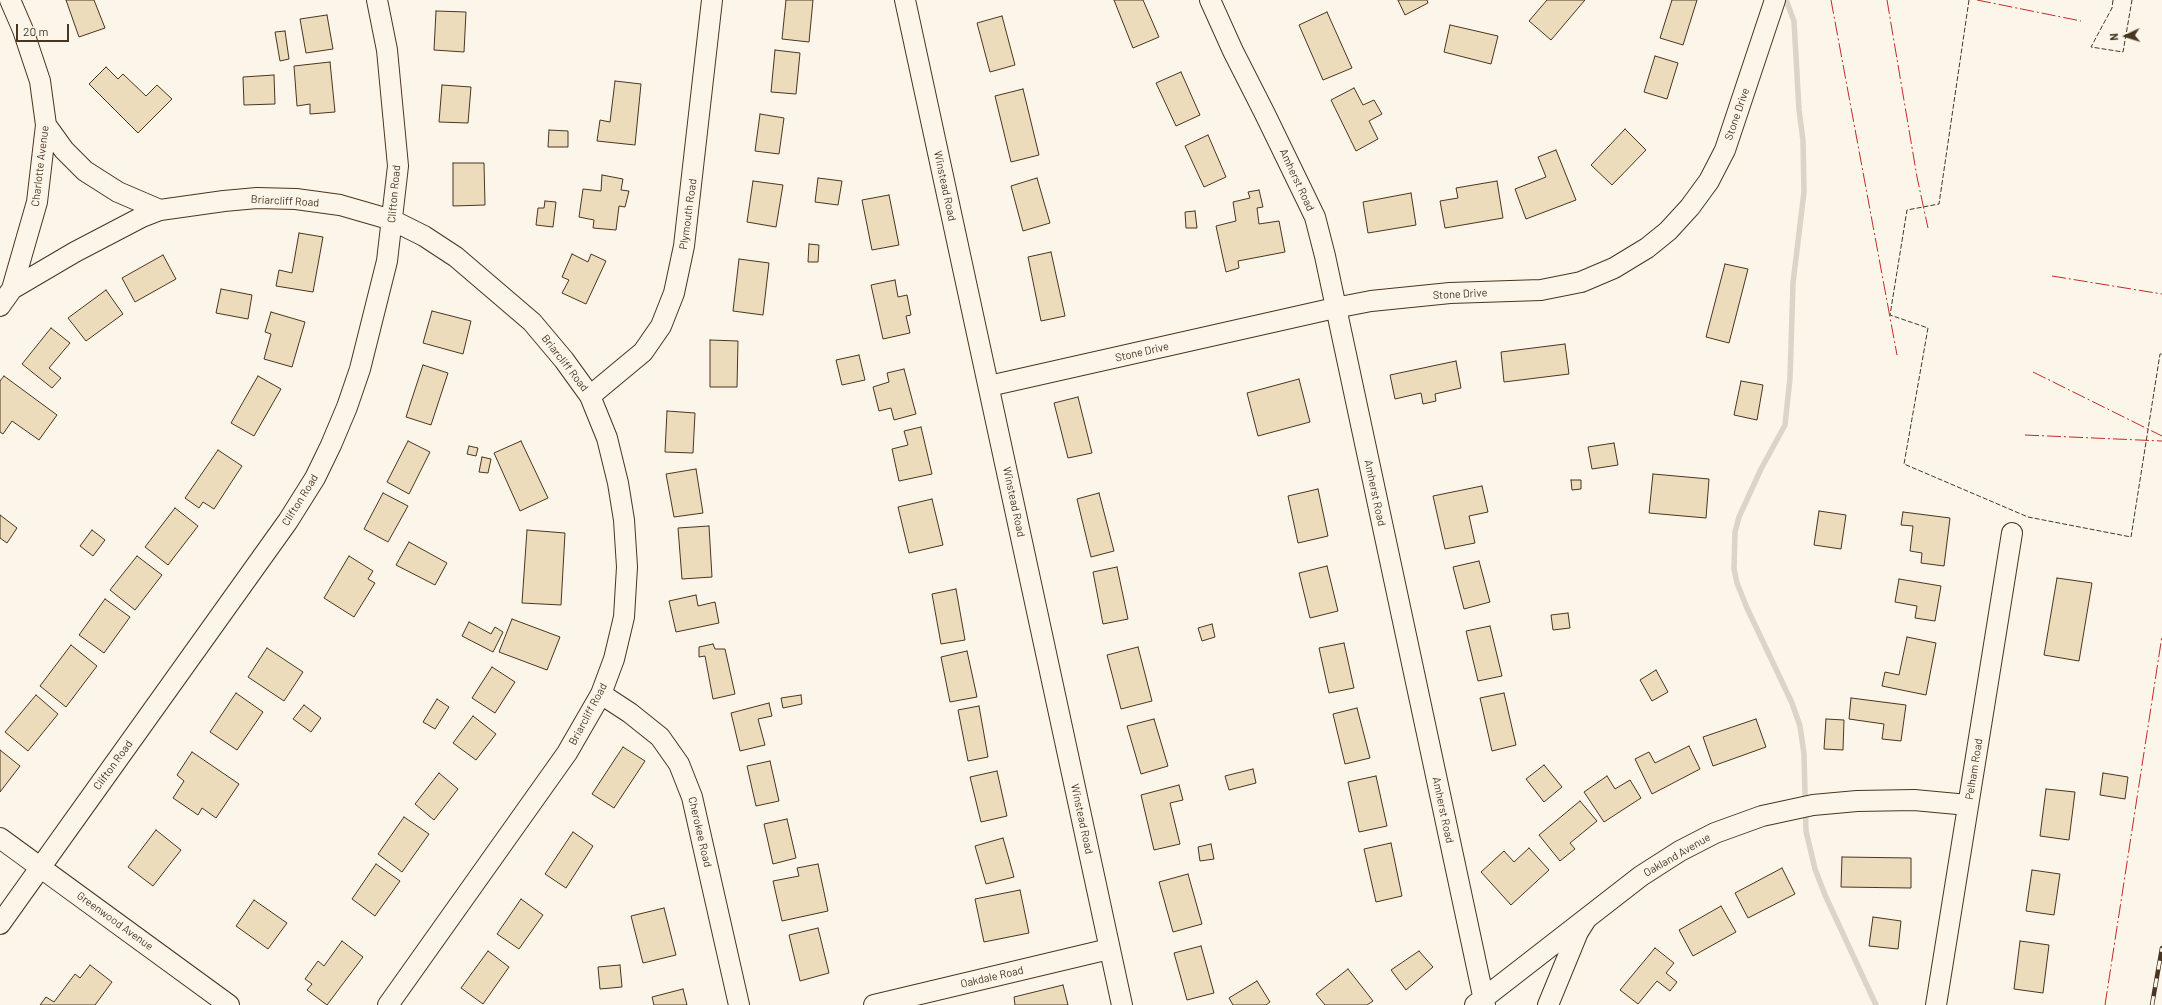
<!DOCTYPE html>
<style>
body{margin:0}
#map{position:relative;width:2162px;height:1005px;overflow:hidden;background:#fbf6e9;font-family:Barlow,sans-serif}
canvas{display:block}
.north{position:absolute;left:2106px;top:16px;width:40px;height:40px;-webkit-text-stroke:3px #fbf6e9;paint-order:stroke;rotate:266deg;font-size:11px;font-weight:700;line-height:16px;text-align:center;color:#4a3520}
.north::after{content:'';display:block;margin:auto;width:14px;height:18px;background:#4a3520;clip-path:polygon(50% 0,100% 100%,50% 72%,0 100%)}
.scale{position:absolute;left:16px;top:24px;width:53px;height:18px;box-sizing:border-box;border:2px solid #4a3520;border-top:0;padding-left:5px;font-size:12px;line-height:14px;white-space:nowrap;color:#4a3520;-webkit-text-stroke:3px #fbf6e9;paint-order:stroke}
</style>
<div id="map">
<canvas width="2162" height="1005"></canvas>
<div class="north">N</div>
<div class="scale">20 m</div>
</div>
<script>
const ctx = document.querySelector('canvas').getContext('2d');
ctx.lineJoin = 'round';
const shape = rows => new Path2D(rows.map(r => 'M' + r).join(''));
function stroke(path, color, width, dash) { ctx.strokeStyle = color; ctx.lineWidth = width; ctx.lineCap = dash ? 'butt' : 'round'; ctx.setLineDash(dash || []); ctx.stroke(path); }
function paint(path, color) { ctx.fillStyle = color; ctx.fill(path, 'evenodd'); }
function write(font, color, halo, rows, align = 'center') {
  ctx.font = font + ' Barlow,sans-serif'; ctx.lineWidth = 3; ctx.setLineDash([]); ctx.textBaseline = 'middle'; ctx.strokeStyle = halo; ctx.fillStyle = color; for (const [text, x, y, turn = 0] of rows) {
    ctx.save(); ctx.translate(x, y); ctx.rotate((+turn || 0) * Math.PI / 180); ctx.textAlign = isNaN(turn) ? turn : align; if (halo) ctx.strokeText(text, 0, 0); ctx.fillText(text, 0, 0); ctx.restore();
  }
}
const stream = shape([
 [1786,0,1794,21,1799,110,1803,140,1804,192,1793,283,1790,378,1785,425,1761,469,1739,517,1735,532,1734,569,1737,583,1747,608,1792,703,1800,726,1804,754,1806,831,1815,869,1825,895,1876,1005]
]);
const building = shape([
 [66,0,94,0,105,28,79,37,66,0],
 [786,0,813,0,809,42,782,39,786,0],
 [1114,0,1143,0,1159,37,1133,48,1114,0],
 [1398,0,1427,0,1428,3,1405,15,1398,0],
 [1547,0,1585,0,1551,40,1529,21,1547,0],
 [1672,0,1697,0,1683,45,1660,38,1672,0],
 [436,11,466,12,464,52,434,50,436,11],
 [1327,12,1352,68,1323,80,1299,25,1327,12],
 [327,15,333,49,306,53,300,19,327,15],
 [1002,16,1015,65,990,72,977,23,1002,16],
 [1450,25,1498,36,1491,64,1444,52,1450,25],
 [285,31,289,59,280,61,275,32,285,31],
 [775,50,800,53,796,94,771,92,775,50],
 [1655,56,1678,63,1667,99,1644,92,1655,56],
 [330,62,335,112,310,114,310,104,297,106,294,66,330,62],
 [106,67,118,79,123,74,146,96,157,85,172,99,138,133,89,84,106,67],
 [1181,72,1200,115,1176,126,1156,83,1181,72],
 [274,75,275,104,244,105,243,77,274,75],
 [615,81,641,84,635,145,597,141,600,120,610,122,615,81],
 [442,85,471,87,468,123,439,122,442,85],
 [1354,88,1363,105,1374,100,1382,114,1369,121,1378,139,1356,151,1331,100,1354,88],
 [1023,89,1039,155,1011,162,995,96,1023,89],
 [760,114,784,118,779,154,755,151,760,114],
 [1625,129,1646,150,1612,185,1591,165,1625,129],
 [549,130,568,131,568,147,548,147,549,130],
 [1208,135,1226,177,1204,187,1185,146,1208,135],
 [1556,150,1576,200,1526,219,1515,189,1546,177,1538,157,1556,150],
 [453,163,484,163,485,205,453,206,453,163],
 [602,175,623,179,621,190,629,191,625,207,619,206,616,230,593,228,594,220,579,217,583,189,601,191,602,175],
 [818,178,842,181,838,205,815,202,818,178],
 [1037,178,1050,223,1023,231,1011,186,1037,178],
 [753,181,783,185,776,227,747,222,753,181],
 [1497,181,1503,218,1445,228,1440,201,1458,198,1456,188,1497,181],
 [1259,190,1263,207,1257,208,1259,224,1279,221,1285,252,1238,261,1239,268,1226,272,1216,226,1236,221,1233,202,1250,198,1248,192,1259,190],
 [1411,193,1416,225,1368,233,1363,202,1411,193],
 [889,195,899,245,872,250,862,200,889,195],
 [545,201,556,202,553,227,536,225,538,208,544,208,545,201],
 [1195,211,1197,228,1186,228,1185,212,1195,211],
 [299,233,323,237,313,292,276,286,279,270,292,273,299,233],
 [809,244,819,245,818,262,808,262,809,244],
 [1051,252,1065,316,1041,321,1028,257,1051,252],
 [572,254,588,262,591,254,606,261,586,304,562,293,569,280,562,277,572,254],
 [163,255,176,279,135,302,122,278,163,255],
 [739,259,769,263,763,315,733,311,739,259],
 [1725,264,1748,269,1729,343,1706,337,1725,264],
 [895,280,898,297,907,295,911,315,906,316,910,333,883,339,871,285,895,280],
 [221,289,252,295,248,319,216,313,221,289],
 [106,290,123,314,86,341,68,318,106,290],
 [432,311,471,321,463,354,423,343,432,311],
 [271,312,305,322,292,367,264,359,271,334,265,332,271,312],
 [51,328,70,343,49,368,61,378,52,388,22,364,51,328],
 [710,340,738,341,737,387,710,387,710,340],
 [1565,344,1569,374,1504,382,1501,352,1565,344],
 [859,355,865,380,842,385,836,360,859,355],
 [1456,361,1461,388,1435,394,1436,401,1423,404,1421,393,1395,399,1390,375,1456,361],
 [423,365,448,373,431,425,406,417,423,365],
 [904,369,916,414,894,420,891,408,879,411,873,387,889,382,887,373,904,369],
 [4,376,57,415,39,440,12,421,3,434,0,432,0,381,4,376],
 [258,376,281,389,254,436,231,423,258,376],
 [1299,379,1310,422,1258,436,1247,393,1299,379],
 [1741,381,1763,385,1757,420,1734,415,1741,381],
 [1078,397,1092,453,1068,458,1054,403,1078,397],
 [667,411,695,413,693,453,665,452,667,411],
 [921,427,932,474,899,481,892,449,908,445,904,431,921,427],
 [408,441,430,452,409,494,387,482,408,441],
 [521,441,548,498,520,511,494,453,521,441],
 [1614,443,1618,465,1592,469,1588,447,1614,443],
 [469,446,478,448,476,456,467,454,469,446],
 [218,450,242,466,214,509,203,502,199,508,185,498,218,450],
 [482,457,491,459,488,473,479,472,482,457],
 [696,469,703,513,674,517,666,474,696,469],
 [1653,474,1709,479,1706,518,1649,513,1653,474],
 [1571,480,1581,480,1581,489,1572,490,1571,480],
 [1482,486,1488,512,1469,516,1475,543,1445,549,1433,496,1482,486],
 [1318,489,1328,536,1298,543,1288,496,1318,489],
 [383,493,408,506,388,542,364,529,383,493],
 [1099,493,1114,551,1091,557,1077,499,1099,493],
 [932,499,943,545,909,553,898,507,932,499],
 [175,508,198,526,168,565,145,547,175,508],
 [1819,511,1846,515,1841,549,1814,545,1819,511],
 [1903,512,1950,518,1944,566,1921,563,1922,553,1910,551,1913,526,1901,525,1903,512],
 [0,515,17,528,7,543,0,538,0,515],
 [709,526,712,577,682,579,678,528,709,526],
 [92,530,105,540,93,556,80,546,92,530],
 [527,530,565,533,561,605,522,603,527,530],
 [409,542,447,563,435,585,396,565,409,542],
 [137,556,162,575,135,610,110,590,137,556],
 [349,556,373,571,368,579,375,583,354,617,324,598,349,556],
 [1479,561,1490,602,1464,609,1453,567,1479,561],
 [1327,566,1338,611,1310,618,1299,573,1327,566],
 [1117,567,1128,619,1103,624,1093,572,1117,567],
 [2057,578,2092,583,2079,661,2044,655,2057,578],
 [1899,579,1941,586,1935,621,1915,618,1917,606,1895,602,1899,579],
 [956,589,965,640,941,644,932,594,956,589],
 [696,595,698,606,715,602,719,623,676,632,669,601,696,595],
 [105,599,130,617,104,653,79,635,105,599],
 [1568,613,1570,628,1553,630,1551,615,1568,613],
 [512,619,560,637,547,670,499,652,512,619],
 [469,622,491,634,495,627,503,632,493,652,462,636,469,622],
 [1212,624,1215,637,1202,641,1198,628,1212,624],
 [1490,626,1502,676,1478,681,1466,631,1490,626],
 [1907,637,1936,643,1926,695,1882,686,1885,672,1899,675,1907,637],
 [1344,643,1354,688,1329,693,1319,648,1344,643],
 [713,644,715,649,725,649,735,694,713,699,705,656,699,657,699,647,713,644],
 [71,645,97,666,66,707,40,686,71,645],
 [1138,647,1152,701,1121,709,1107,655,1138,647],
 [267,648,303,672,284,701,248,677,267,648],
 [967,651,977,697,950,702,941,657,967,651],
 [492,667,515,682,495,713,472,698,492,667],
 [1656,670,1668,692,1652,701,1640,680,1656,670],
 [236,693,263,712,237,750,210,732,236,693],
 [1504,693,1516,745,1492,751,1480,698,1504,693],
 [36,695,58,714,28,751,5,732,36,695],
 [801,695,802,704,783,708,781,698,801,695],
 [1851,698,1906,705,1901,741,1882,739,1884,724,1849,719,1851,698],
 [437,699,449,707,435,729,423,722,437,699],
 [769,703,772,716,758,719,765,745,740,751,731,713,769,703],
 [304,705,321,718,311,732,293,719,304,705],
 [979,706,988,757,968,761,958,710,979,706],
 [1357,708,1370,758,1345,764,1333,714,1357,708],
 [473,716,496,734,476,760,453,743,473,716],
 [1154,719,1168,766,1141,774,1127,726,1154,719],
 [1756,719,1766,747,1713,766,1703,737,1756,719],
 [1826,719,1844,720,1843,750,1824,749,1826,719],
 [1689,746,1700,769,1652,794,1635,759,1649,752,1655,763,1689,746],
 [623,747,645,761,614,808,592,794,623,747],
 [0,750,20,766,0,792,0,750],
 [192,752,239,784,216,818,202,808,198,815,173,798,184,781,177,775,192,752],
 [770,761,779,801,756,806,747,766,770,761],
 [1544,765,1562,787,1544,802,1526,779,1544,765],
 [1253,769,1256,783,1229,790,1225,776,1253,769],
 [997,771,1007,816,981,822,970,777,997,771],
 [439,773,458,789,434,820,415,804,439,773],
 [2103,773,2128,777,2125,799,2100,795,2103,773],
 [1376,776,1387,826,1359,832,1348,782,1376,776],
 [1607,776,1615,789,1630,780,1641,798,1604,822,1584,792,1607,776],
 [1179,785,1183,800,1170,803,1180,844,1154,850,1141,795,1179,785],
 [2046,789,2075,792,2069,840,2040,836,2046,789],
 [1580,801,1597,821,1570,843,1575,849,1560,861,1539,835,1580,801],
 [404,817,429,834,402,872,378,854,404,817],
 [787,819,796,858,773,864,764,824,787,819],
 [156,830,181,850,153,886,128,867,156,830],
 [573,832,593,846,566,888,545,874,573,832],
 [1003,838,1014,877,986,884,975,846,1003,838],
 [1391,843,1402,896,1376,902,1364,849,1391,843],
 [1211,844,1214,859,1200,861,1198,847,1211,844],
 [1529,848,1549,870,1511,905,1481,872,1504,851,1514,862,1529,848],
 [1842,857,1911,858,1911,888,1841,887,1842,857],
 [376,864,400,881,375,916,352,899,376,864],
 [818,864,828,911,782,921,773,881,799,876,797,868,818,864],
 [1782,868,1795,894,1748,918,1735,893,1782,868],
 [2032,870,2060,874,2054,915,2026,911,2032,870],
 [1188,874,1202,924,1173,932,1159,882,1188,874],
 [1020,890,1029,933,984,942,975,899,1020,890],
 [521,899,543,915,519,949,497,934,521,899],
 [254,900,287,923,268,949,236,926,254,900],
 [1721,906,1736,932,1693,956,1679,930,1721,906],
 [664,908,676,955,643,963,631,916,664,908],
 [1873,917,1901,921,1898,949,1869,946,1873,917],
 [818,928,829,973,800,981,789,935,818,928],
 [342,941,363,957,327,1005,307,990,312,984,305,979,318,961,324,966,342,941],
 [2020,941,2049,945,2043,993,2014,989,2020,941],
 [1201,946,1214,993,1187,1000,1174,953,1201,946],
 [1655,948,1674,963,1666,973,1677,982,1670,991,1657,981,1638,1004,1620,990,1655,948],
 [488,951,509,967,483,1004,461,988,488,951],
 [1419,951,1433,967,1406,990,1391,970,1419,951],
 [90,965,112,982,95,1005,40,1005,46,997,54,1002,75,974,80,978,90,965],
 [620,965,622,987,600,989,598,967,620,965],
 [1348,969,1373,1001,1367,1005,1325,1005,1316,994,1348,969],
 [1257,981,1270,1002,1266,1005,1233,1005,1229,998,1257,981],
 [1063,985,1068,1005,1015,1005,1014,997,1063,985],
 [683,989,687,1005,654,1005,652,997,683,989]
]);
const minor = shape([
 [905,0,1122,1005],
 [1210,0,1233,51,1265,114,1315,217,1325,256,1485,1005],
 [46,125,64,150,85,171,118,192,160,210],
 [12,289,75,252,142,217,160,210,224,201,257,198,296,199,340,205,392,220,424,236,456,257,532,322,564,360,590,396,607,438,618,483,624,520,627,567,624,617,614,659,601,694,567,753,388,1005],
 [0,306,12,289,37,202,46,125,40,81,23,30,10,0],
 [989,386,1335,308,1371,301,1450,293,1541,290,1581,282,1614,268,1647,248,1668,231,1690,207,1709,181,1725,150,1775,0],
 [590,396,643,352,661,326,674,293,684,246,712,0],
 [601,694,630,713,660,737,679,764,692,797,739,1005],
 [0,838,229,1005],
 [0,924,288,521,315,478,331,445,347,407,360,369,387,261,398,166,387,50,377,0],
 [874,1005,1109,949],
 [1475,1005,1641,876,1680,851,1715,833,1762,816,1813,805,1857,801,1914,800,1968,805],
 [1548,1005,1578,932,1585,921],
 [1936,1005,2012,533]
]);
const rail = shape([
 [2152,1005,2162,948]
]);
const fence = shape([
 [1969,0,1939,204,1907,210,1890,315,1928,328,1904,464,2028,517,2131,537,2160,354,2162,354],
 [2113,0,2112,8,2091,47,2123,52,2132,0]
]);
const power = shape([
 [1831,0,1897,355],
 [1887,0,1917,177,1928,228],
 [1977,0,2081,21],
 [2052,276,2162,294],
 [2033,372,2162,436],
 [2025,435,2162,441],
 [2105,1005,2162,636]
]);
const streetNames = [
 ["Stone Drive",1737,114,-71],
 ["Charlotte Avenue",40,166,-83],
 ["Amherst Road",1297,180,65],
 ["Winstead Road",945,186,78],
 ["Clifton Road",394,194,-85],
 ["Briarcliff Road",285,201,3],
 ["Plymouth Road",688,214,-82],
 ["Stone Drive",1460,294,-3],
 ["Stone Drive",1142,352,-13],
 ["Briarcliff Road",565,363,52],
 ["Amherst Road",1375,493,78],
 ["Clifton Road",300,500,-58],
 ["Winstead Road",1014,502,78],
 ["Briarcliff Road",588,714,-62],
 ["Clifton Road",113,765,-54],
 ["Pelham Road",1974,769,-81],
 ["Amherst Road",1443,810,78],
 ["Winstead Road",1082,819,78],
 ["Cherokee Road",700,832,77],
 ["Oakland Avenue",1677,855,-30],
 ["Greenwood Avenue",115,921,36],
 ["Oakdale Road",992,977,-13]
];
stroke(stream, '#dcd4c6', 5.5);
paint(building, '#ecdcbc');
stroke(building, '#4a3520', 1);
stroke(minor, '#4a3520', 22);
stroke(minor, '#fbf6e9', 20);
stroke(rail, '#4a3520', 4.5);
stroke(rail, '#fbf6e9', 3, [9]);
stroke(fence, '#4a3520', 1, [5, 2]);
stroke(power, '#c62828', 1, [14, 3, 2, 3]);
write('11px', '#4a3520', '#fbf6e9', streetNames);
</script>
